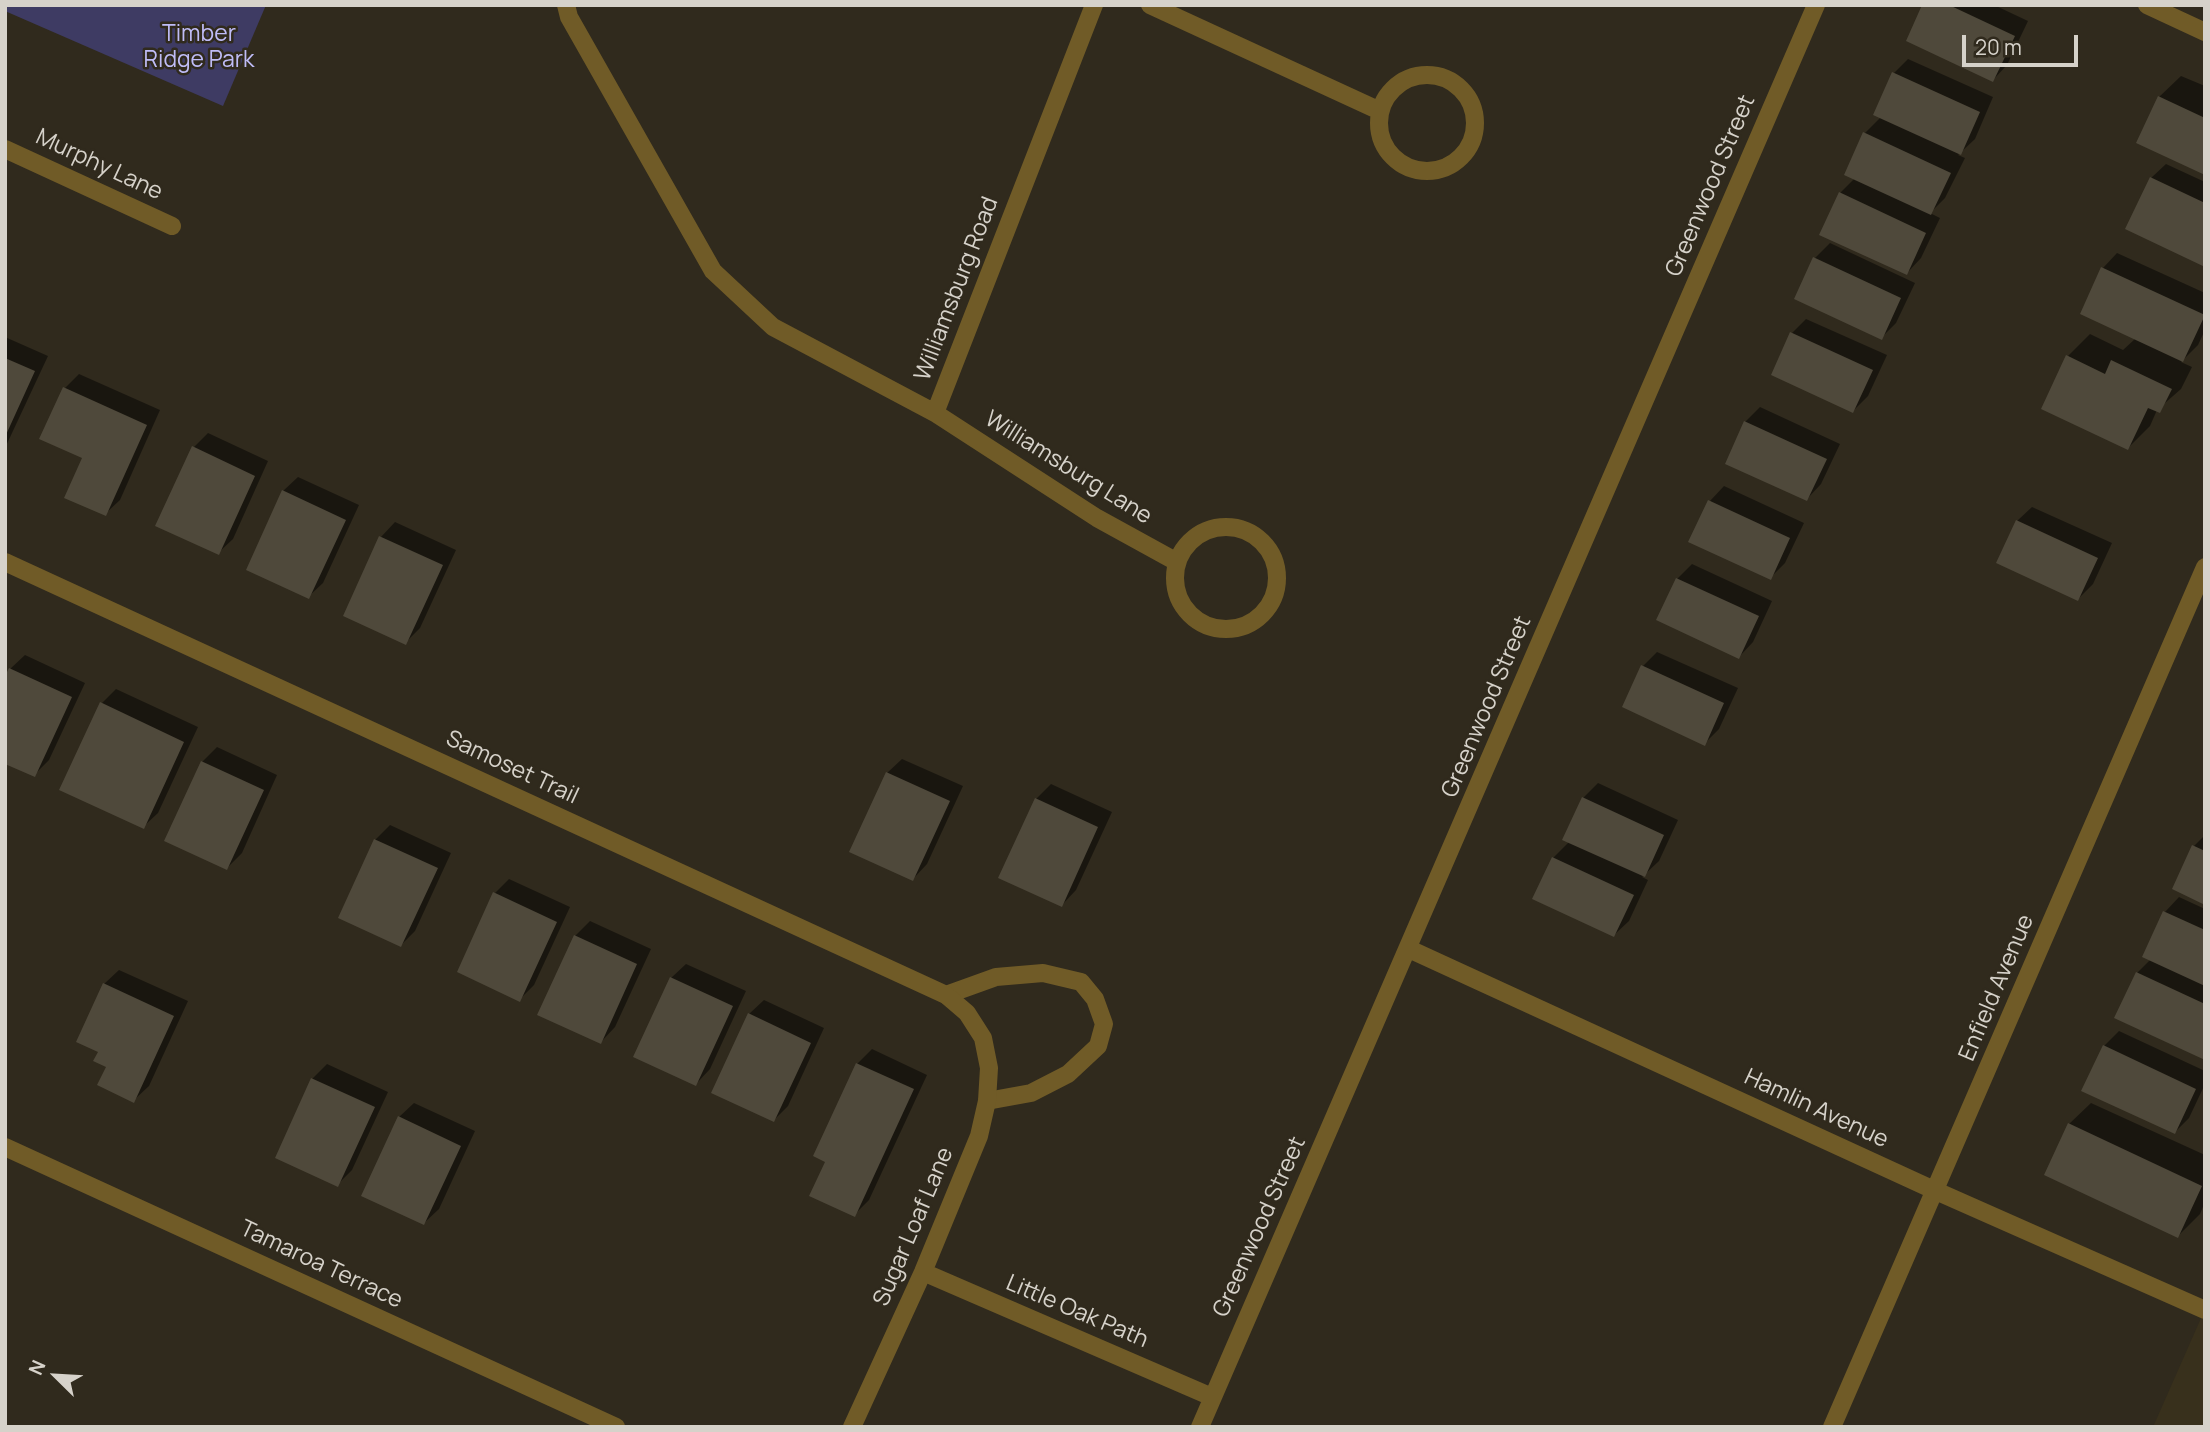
<!DOCTYPE html>
<style>
body{margin:0}
#map{position:relative;width:2210px;height:1432px;overflow:hidden;background:#302a1d;font-family:Manrope,sans-serif}
canvas{display:block}
.frame{position:absolute;inset:0;border:7px solid #d6d2ca;pointer-events:none}
.north{position:absolute;left:21px;top:1341px;width:70px;height:70px;-webkit-text-stroke:5px #302a1d;paint-order:stroke;rotate:294deg;font-size:19px;font-weight:700;line-height:28px;text-align:center;color:#d6d2ca}
.north::after{content:'';display:block;margin:auto;width:24px;height:32px;background:#d6d2ca;clip-path:polygon(50% 0,100% 100%,50% 72%,0 100%)}
.scale{position:absolute;left:1962px;top:35px;width:116px;height:32px;box-sizing:border-box;border:4px solid #d6d2ca;border-top:0;padding-left:9px;font-size:21px;line-height:24px;white-space:nowrap;color:#d6d2ca;-webkit-text-stroke:5px #302a1d;paint-order:stroke}
</style>
<div id="map">
<canvas width="2210" height="1432"></canvas>
<div class="frame"></div>
<div class="north">N</div>
<div class="scale">20 m</div>
</div>
<script>
const ctx = document.querySelector('canvas').getContext('2d');
ctx.lineJoin = 'round';
function paint(path, color) { ctx.fillStyle = color; ctx.fill(path, 'evenodd'); }
const shape = rows => new Path2D(rows.map(r => 'M' + r).join(''));
function stroke(path, color, width, dash) { ctx.strokeStyle = color; ctx.lineWidth = width; ctx.lineCap = dash ? 'butt' : 'round'; ctx.setLineDash(dash || []); ctx.stroke(path); }
function write(font, color, halo, rows, align = 'center') {
  ctx.font = font + ' Manrope,sans-serif'; ctx.lineWidth = 5; ctx.setLineDash([]); ctx.textBaseline = 'middle'; ctx.strokeStyle = halo; ctx.fillStyle = color; for (const [text, x, y, turn = 0] of rows) {
    ctx.save(); ctx.translate(x, y); ctx.rotate((+turn || 0) * Math.PI / 180); ctx.textAlign = isNaN(turn) ? turn : align; if (halo) ctx.strokeText(text, 0, 0); ctx.fillText(text, 0, 0); ctx.restore();
  }
}
const built = shape([
 [2205,1309,2205,1427,2153,1427]
]);
const green = shape([
 [5,5,266,5,223,106,5,11]
]);
const shadow = shape([
 [1924,5,1994,5,2028,21,2007,65,1993,80],
 [1908,59,1993,97,1975,139,1958,155,1965,158,1945,198,1930,213,1940,218,1921,258,1907,273,1840,193,1855,178,1865,133,1881,117,1894,73],
 [2181,76,2205,86,2205,173,2159,97],
 [2166,164,2205,182,2205,265,2151,178],
 [1830,243,1915,283,1896,323,1881,338,1796,298,1815,258],
 [2117,253,2205,293,2205,330,2198,345,2181,362,2192,367,2181,389,2157,410,2150,426,2128,448,2068,356,2090,334,2123,350,2136,338,2103,268],
 [1806,319,1887,355,1868,396,1853,411,1792,333],
 [5,337,48,356,5,448],
 [79,374,160,410,120,500,105,514,84,458,65,388],
 [1760,407,1840,444,1821,484,1807,499,1727,463,1745,422],
 [208,433,268,461,233,539,218,553,193,448],
 [298,477,359,505,323,583,308,597,283,491],
 [1724,486,1804,523,1785,563,1770,578,1710,501],
 [2032,507,2112,543,2093,584,2078,599,2017,521],
 [395,522,456,550,420,628,405,643,345,615,381,537],
 [1692,564,1772,601,1753,642,1739,657,1677,579],
 [1657,652,1738,688,1719,729,1704,744,1643,666],
 [25,655,85,683,49,760,34,775,10,669],
 [116,689,198,727,158,813,143,827,101,704],
 [217,747,277,775,242,853,227,868,202,762],
 [902,759,963,786,927,864,913,879,887,773],
 [1598,783,1678,820,1659,861,1642,877,1648,880,1629,921,1614,935,1553,858,1570,841,1583,798],
 [1051,784,1112,812,1076,890,1062,905,1036,799],
 [390,825,451,853,415,931,401,945,375,840],
 [2205,835,2205,903,2194,846],
 [509,879,570,907,534,985,520,999,495,893],
 [2179,897,2205,909,2205,1058,2137,973,2151,959,2144,956,2165,912],
 [590,921,651,949,615,1027,601,1042,575,936],
 [686,964,746,991,710,1069,696,1084,671,978],
 [119,970,188,1001,149,1086,134,1100,100,1051,104,984],
 [764,1000,824,1028,788,1106,774,1120,749,1014],
 [2119,1031,2205,1071,2205,1084,2189,1118,2175,1132,2104,1046],
 [872,1049,927,1075,869,1200,854,1215,828,1162,857,1064],
 [327,1064,388,1092,352,1170,337,1185,277,1157,312,1079],
 [414,1103,475,1131,439,1209,424,1223,399,1117],
 [2091,1103,2205,1155,2205,1202,2200,1214,2178,1236,2069,1124]
]);
const building = shape([
 [1922,5,1949,5,2015,36,1993,82,1906,41],
 [1892,72,1980,112,1961,155,1873,115],
 [2158,96,2205,118,2205,175,2136,143],
 [1863,132,1951,173,1931,215,1844,175],
 [2150,177,2205,203,2205,267,2125,229],
 [1839,192,1926,233,1907,275,1819,235],
 [1813,257,1901,298,1882,340,1794,299],
 [2101,267,2205,315,2183,362,2080,314],
 [1790,332,1873,370,1853,413,1771,375],
 [2066,355,2105,374,2111,360,2172,389,2160,413,2148,408,2128,450,2041,409],
 [5,358,35,371,5,437],
 [63,387,147,425,106,516,64,498,82,458,39,439],
 [1744,421,1827,459,1807,501,1725,464],
 [192,446,255,476,219,555,155,526],
 [282,490,346,520,309,599,246,570],
 [1708,500,1790,538,1771,580,1688,542],
 [2016,520,2098,558,2078,601,1996,563],
 [379,536,443,565,406,645,343,616],
 [1676,578,1759,616,1739,659,1656,620],
 [1641,665,1724,703,1705,746,1622,707],
 [9,668,72,697,35,777,5,764,5,676],
 [100,702,184,742,144,829,59,790],
 [201,761,264,790,227,870,164,841],
 [886,772,950,801,913,881,849,852],
 [1582,797,1664,835,1645,877,1562,840],
 [1035,798,1098,827,1062,907,998,878],
 [374,839,438,868,401,947,338,918],
 [2192,845,2205,851,2205,905,2172,889],
 [1552,857,1634,895,1614,937,1532,899],
 [493,892,557,922,520,1002,457,972],
 [2163,911,2205,930,2205,986,2142,957],
 [574,935,637,964,601,1044,537,1015],
 [2136,972,2205,1004,2205,1060,2114,1018],
 [670,977,733,1006,696,1086,633,1057],
 [103,983,174,1016,134,1103,97,1085,106,1067,93,1061,98,1052,76,1042],
 [748,1013,811,1043,774,1122,711,1093],
 [2103,1045,2196,1089,2175,1134,2081,1091],
 [856,1063,914,1089,855,1217,809,1196,825,1162,813,1156],
 [311,1078,375,1107,338,1187,275,1158],
 [398,1116,461,1146,424,1225,361,1196],
 [2068,1123,2202,1186,2178,1238,2044,1175]
]);
const lane = shape([
 [946,995,996,977,1043,973,1081,982,1095,999,1104,1024,1098,1046,1068,1074,1031,1093,987,1101]
]);
const street = shape([
 [566,5,569,17,713,271,773,327,935,413,1097,518,1177,562],
 [1150,5,1380,111],
 [2147,5,2205,32],
 '1379 123a48 48 0 1 1 96 0a48 48 0 1 1-96 0Z',
 [5,149,172,226],
 [935,413,1094,5],
 '1175 578a51 51 0 1 1 102 0a51 51 0 1 1-102 0Z',
 [5,562,946,995,967,1013,983,1038,989,1068,987,1101,979,1136,923,1272,852,1427],
 [1409,949,1936,1191,2205,1310],
 [5,1147,616,1427],
 [923,1272,1212,1397],
 [1200,1427,1816,5],
 [1832,1427,2205,567]
]);
const parkNames = [
 ["Timber",199,35],
 ["Ridge Park",199,61]
];
const streetNames = [
 ["Murphy Lane",99,165,25],
 ["Greenwood Street",1711,186,-67],
 ["Williamsburg Road",957,289,-69],
 ["Williamsburg Lane",1068,468,32],
 ["Greenwood Street",1487,707,-67],
 ["Samoset Trail",512,768,25],
 ["Enfield Avenue",1997,988,-67],
 ["Hamlin Avenue",1816,1109,25],
 ["Sugar Loaf Lane",914,1227,-67],
 ["Greenwood Street",1260,1227,-66],
 ["Tamaroa Terrace",321,1265,25],
 ["Little Oak Path",1077,1312,23]
];
paint(built, '#38301c');
paint(green, '#3e3b63');
paint(shadow, '#0007');
paint(building, '#4f493b');
stroke(lane, '#705b27', 18);
stroke(street, '#705b27', 18);
write('23px', '#bfbcf7', '#302a1d', parkNames);
write('23px', '#d6d2ca', '#302a1d', streetNames);
</script>
